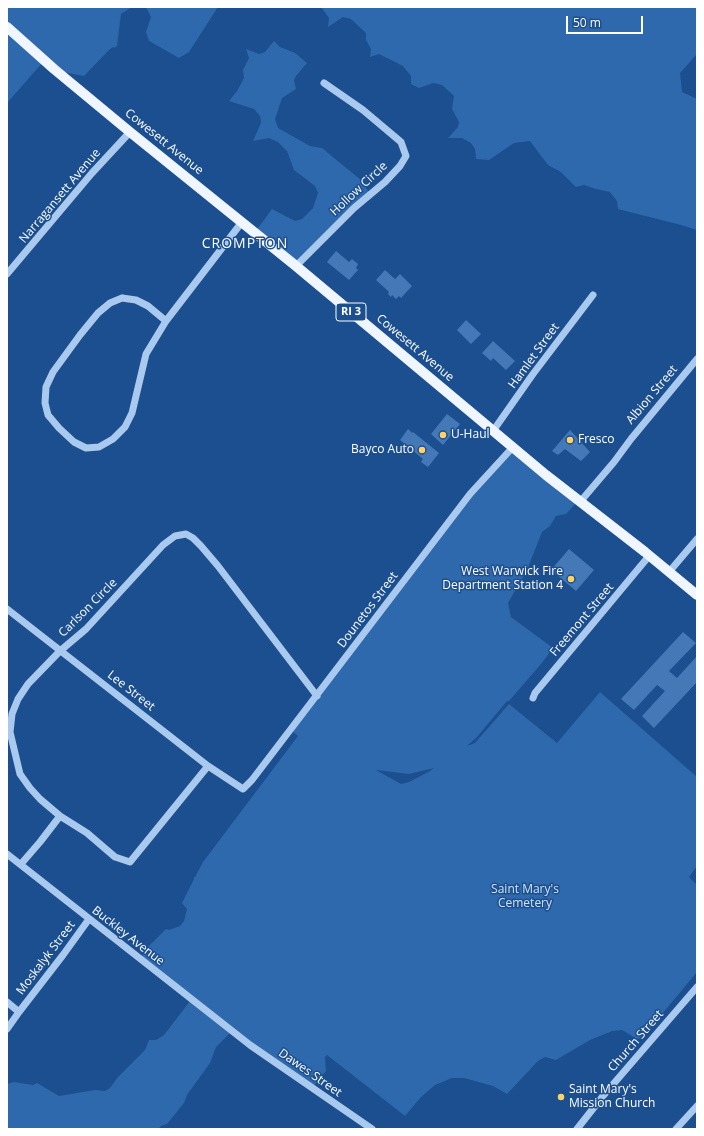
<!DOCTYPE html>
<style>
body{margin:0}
#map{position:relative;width:704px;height:1136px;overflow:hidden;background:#1b4f8f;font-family:"Open Sans",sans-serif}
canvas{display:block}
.frame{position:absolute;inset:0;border:8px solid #fff;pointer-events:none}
.scale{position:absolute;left:566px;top:16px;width:77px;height:18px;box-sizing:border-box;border:2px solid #fff;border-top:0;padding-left:5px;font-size:12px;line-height:14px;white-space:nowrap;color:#fff;-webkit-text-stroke:3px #1b4f8f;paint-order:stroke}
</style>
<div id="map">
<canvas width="704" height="1136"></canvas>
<div class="frame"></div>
<div class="scale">50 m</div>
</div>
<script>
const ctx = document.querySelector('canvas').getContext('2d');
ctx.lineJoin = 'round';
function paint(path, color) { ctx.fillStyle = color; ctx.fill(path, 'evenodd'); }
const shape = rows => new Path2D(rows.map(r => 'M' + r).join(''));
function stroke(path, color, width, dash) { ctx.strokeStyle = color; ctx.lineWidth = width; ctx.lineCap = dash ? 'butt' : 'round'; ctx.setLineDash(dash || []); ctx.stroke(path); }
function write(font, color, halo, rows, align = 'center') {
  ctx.font = font + ' "Open Sans",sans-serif'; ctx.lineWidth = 3; ctx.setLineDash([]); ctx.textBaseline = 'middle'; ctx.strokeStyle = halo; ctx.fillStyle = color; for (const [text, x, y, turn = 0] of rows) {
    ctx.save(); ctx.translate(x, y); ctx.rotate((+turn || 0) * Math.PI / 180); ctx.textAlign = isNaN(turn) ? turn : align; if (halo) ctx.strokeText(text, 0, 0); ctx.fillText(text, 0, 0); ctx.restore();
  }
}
const green = shape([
 [7,7,132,7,121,14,117,46,114,48,113,47,110,49,84,76,63,72,44,61,7,103],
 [146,7,218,7,189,52,179,58,149,41,146,32,151,17],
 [321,7,697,7,697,54,680,73,682,92,697,99,697,230,681,225,618,209,617,201,610,192,596,189,584,185,576,187,561,172,548,165,530,141,514,143,489,160,476,159,475,149,471,143,462,138,448,138,458,127,459,122,452,109,454,96,442,85,433,83,419,88,411,84,411,76,403,66,379,54,370,57,371,49,366,40,366,33,351,19,343,17,328,27,329,18],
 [274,41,280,47,295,53,307,63,296,76,294,80,296,89,282,98,275,119,278,128,310,146,322,148,361,180,370,194,298,265,255,232,272,209,295,221,302,219,313,208,318,193,315,186,294,170,287,151,278,142,269,138,253,141,261,123,260,116,254,109,229,101,237,91,244,78,243,70,249,58,246,49,259,54,265,52],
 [515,447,580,499,566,514,556,516,550,526,542,532,527,570,508,603,511,617,553,648,541,664,509,701,507,701,477,737,467,746,475,743,509,704,557,743,600,692,697,777,697,866,689,877,697,885,697,972,642,1038,637,1039,622,1030,612,1031,590,1040,556,1060,545,1057,538,1061,507,1094,493,1086,464,1078,452,1078,435,1085,421,1097,405,1116,327,1055,325,1057,326,1071,312,1088,231,1032,216,1047,210,1063,187,1095,184,1103,167,1124,161,1126,158,1129,7,1129,7,1084,14,1082,33,1085,37,1083,59,1096,95,1090,105,1091,110,1088,118,1077,145,1050,149,1040,156,1040,164,1035,190,1001,141,961,144,951,166,929,169,930,180,926,184,921,187,909,182,903,194,879,194,877,195,877,203,862,298,736,291,730,467,498],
 [434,768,430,771,409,782,401,784,376,770,409,774]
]);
const building = shape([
 [336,251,349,262,352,259,358,264,356,268,358,270,349,280,327,262],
 [385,270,395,279,400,274,412,286,401,298,399,296,396,299,392,295,391,297,388,294,389,292,376,280],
 [466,320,481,334,471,344,457,330],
 [493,341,515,361,506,370,493,358,491,361,482,353],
 [447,414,460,424,443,445,431,434],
 [408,429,412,433,413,432,439,453,428,467,421,462,423,459,400,440],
 [570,430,590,452,581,461,565,449,558,455,552,451],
 [569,549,594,570,576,591,551,570],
 [683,632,696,643,669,671,677,678,697,656,697,682,654,728,642,716,665,691,657,685,634,710,621,699]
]);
const minor = shape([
 [296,266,354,208,385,182,400,166,406,156,401,142,363,110,324,83],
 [7,274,92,173,130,132],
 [122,298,136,300,148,306,166,321,146,354,132,413,125,427,113,439,99,447,86,448,74,442,59,428,48,415,45,403,46,387,53,372,80,335,98,313,110,303,122,298],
 [166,321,242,222],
 [493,431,533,374,593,295],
 [580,502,614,462,631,439,697,359],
 [669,572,697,539],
 [7,609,208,766,243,789,252,780,470,494,513,447],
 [533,698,535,693,649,556],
 [208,766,130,862,115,857,87,833,60,816,40,799,30,788,20,774,10,732,12,714,18,699,28,684,60,651,86,629,163,545,175,536,186,534,193,538,201,546,218,566,317,696],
 [7,854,250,1045,372,1129],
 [21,864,40,842,60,816],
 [7,1002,19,1012],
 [7,1029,19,1012,63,955,89,919],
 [577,1129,603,1096,697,987],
 [676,1129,697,1106]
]);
const major = shape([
 [7,27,54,69,130,132,296,266,546,475,645,552,697,595]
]);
const markers = [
 [443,435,4,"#ffd166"],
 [570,440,4,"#ffd166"],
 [422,450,4,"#ffd166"],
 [571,579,4,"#ffd166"],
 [561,1097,4,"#ffd166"]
];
const shields = [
 [351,312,30]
];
const shieldNames = [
 ["RI 3",351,312]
];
const streetNames = [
 ["Cowesett Avenue",164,142,39],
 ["Hollow Circle",359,189,-43],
 ["Narragansett Avenue",60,196,-50],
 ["Cowesett Avenue",415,348,40],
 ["Hamlet Street",534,356,-54],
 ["Albion Street",652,395,-50],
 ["Carlson Circle",88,608,-45],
 ["Dounetos Street",368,610,-53],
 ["Freemont Street",582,620,-50],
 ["Lee Street",131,691,38],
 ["Buckley Avenue",128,936,38],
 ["Moskalyk Street",46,958,-53],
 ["Church Street",636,1041,-49],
 ["Dawes Street",310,1073,35]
];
const poiNames = [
 ["U-Haul",451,435],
 ["Fresco",578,440],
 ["Bayco Auto",414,450,"right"],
 ["West Warwick Fire",563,572,"right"],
 ["Department Station 4",563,586,"right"],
 ["Saint Mary's",569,1090],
 ["Mission Church",569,1104]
];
const parkNames = [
 ["Saint Mary's",525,890],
 ["Cemetery",525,904]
];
const quarterNames = [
 ["CROMPTON",245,244]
];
paint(green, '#2e69ad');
paint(building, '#4478b7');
stroke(minor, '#a9c9ee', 7);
stroke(major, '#f0f6ff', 10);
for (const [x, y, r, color] of markers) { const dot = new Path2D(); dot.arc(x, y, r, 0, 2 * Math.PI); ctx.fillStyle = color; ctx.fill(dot); stroke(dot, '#1b4f8f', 1.5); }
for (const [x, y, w] of shields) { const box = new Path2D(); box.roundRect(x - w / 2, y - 9, w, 18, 3); ctx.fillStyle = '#1b4f8f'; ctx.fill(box); stroke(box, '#fff', 1); }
write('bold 11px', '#fff', null, shieldNames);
write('12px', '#fff', '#1b4f8f', streetNames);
write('12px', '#fff', '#1b4f8f', poiNames, 'left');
write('12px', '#cfe3fa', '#1b4f8f', parkNames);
ctx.letterSpacing = '1px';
write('14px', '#fff', '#1b4f8f', quarterNames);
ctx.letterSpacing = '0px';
</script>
